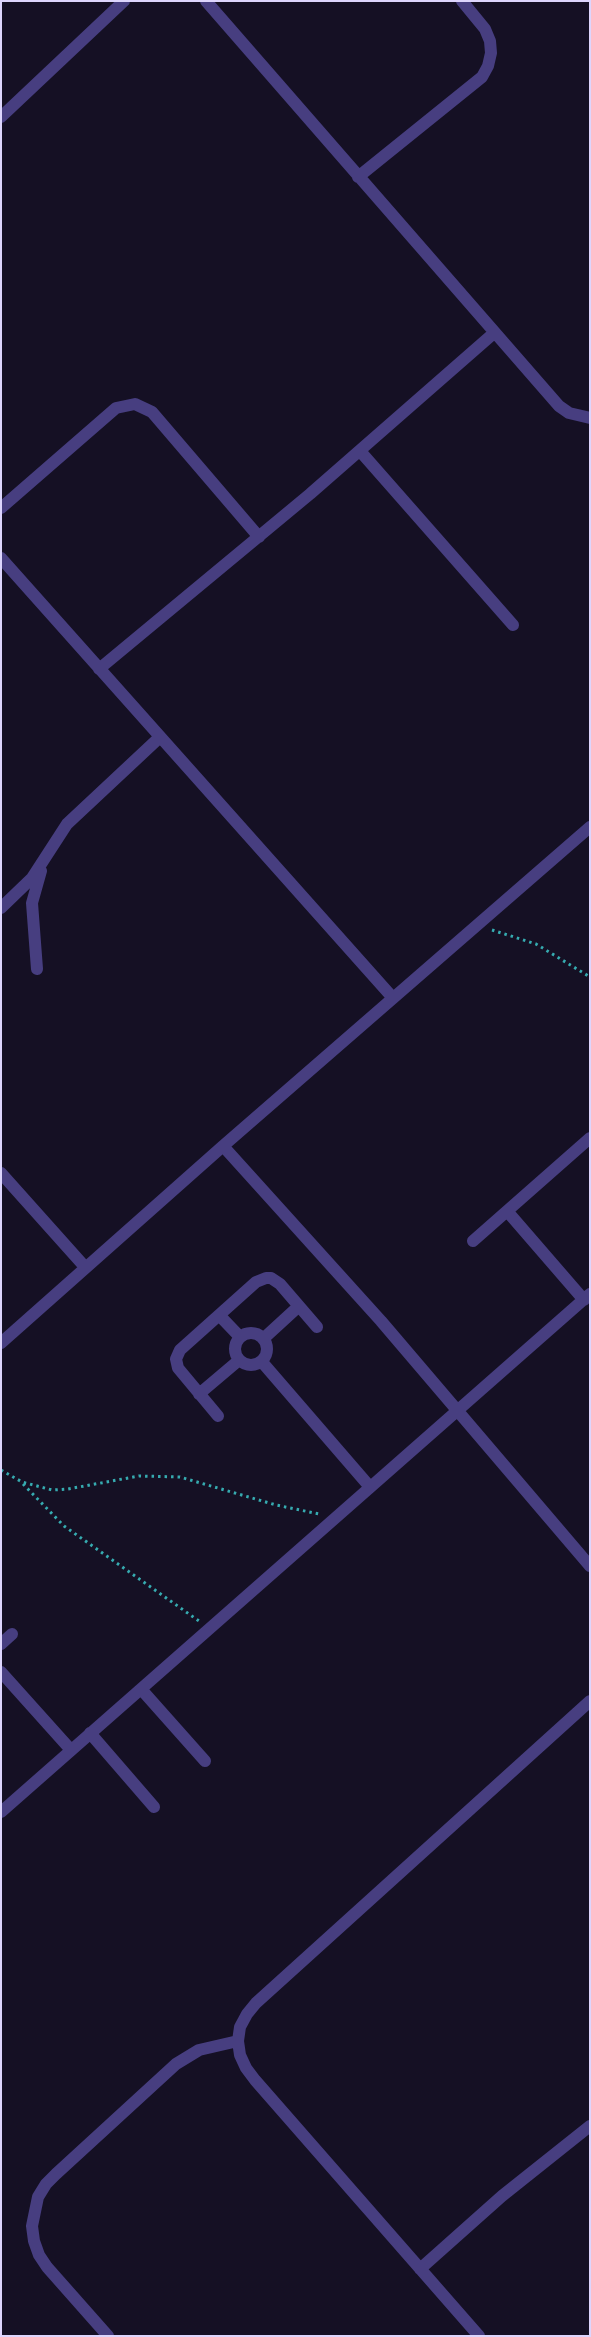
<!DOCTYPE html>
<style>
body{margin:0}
#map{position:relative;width:591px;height:2337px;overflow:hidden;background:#151024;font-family:"Space Grotesk",sans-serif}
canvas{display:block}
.frame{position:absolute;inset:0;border:2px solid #ddd5fd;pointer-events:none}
</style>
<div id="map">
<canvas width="591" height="2337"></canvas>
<div class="frame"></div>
</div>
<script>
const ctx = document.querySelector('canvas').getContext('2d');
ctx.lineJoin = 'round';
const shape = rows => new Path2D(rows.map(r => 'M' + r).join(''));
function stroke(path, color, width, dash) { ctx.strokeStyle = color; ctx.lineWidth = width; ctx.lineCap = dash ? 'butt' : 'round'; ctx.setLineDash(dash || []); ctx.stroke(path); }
const path = shape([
 [492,930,536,944,590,977],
 [1,1470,22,1482,52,1490,68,1489,139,1476,180,1477,276,1505,319,1514],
 [23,1484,64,1526,199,1621]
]);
const minor = shape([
 [206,1,559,406,569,413,590,418],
 [1,117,124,1],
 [358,177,482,77,488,66,491,53,490,41,485,29,462,1],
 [360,451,513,625],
 [1,508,116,408,135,404,152,412,259,537],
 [1,558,393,998],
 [99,669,310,494,494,333],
 [1,908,32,878,67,824,160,737],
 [37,969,32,903,41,871],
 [223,1146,381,1321,590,1566],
 [1,1173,85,1267],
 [507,1211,584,1300],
 [473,1241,590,1138],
 [219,1315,240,1337],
 '235 1349a16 16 0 1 1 32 0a16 16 0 1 1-32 0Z',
 [263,1339,299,1306],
 [1,1343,223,1146,590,827],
 [262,1362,370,1487],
 [199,1394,238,1361],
 [218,1416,178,1368,176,1359,180,1350,256,1282,266,1278,271,1278,280,1284,317,1327],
 [1,1644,12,1634],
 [1,1672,71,1750],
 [141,1689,205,1761],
 [90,1733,154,1807],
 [1,1812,590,1294],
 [420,2269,502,2196,590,2126],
 [108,2336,47,2267,39,2255,34,2241,32,2226,38,2197,46,2184,56,2174,176,2064,199,2050,238,2041],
 [479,2336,255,2080,246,2068,240,2055,238,2041,240,2027,247,2014,256,2003,590,1701]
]);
stroke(path, '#36abb0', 3, [2.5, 4]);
stroke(minor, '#473e80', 12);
</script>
